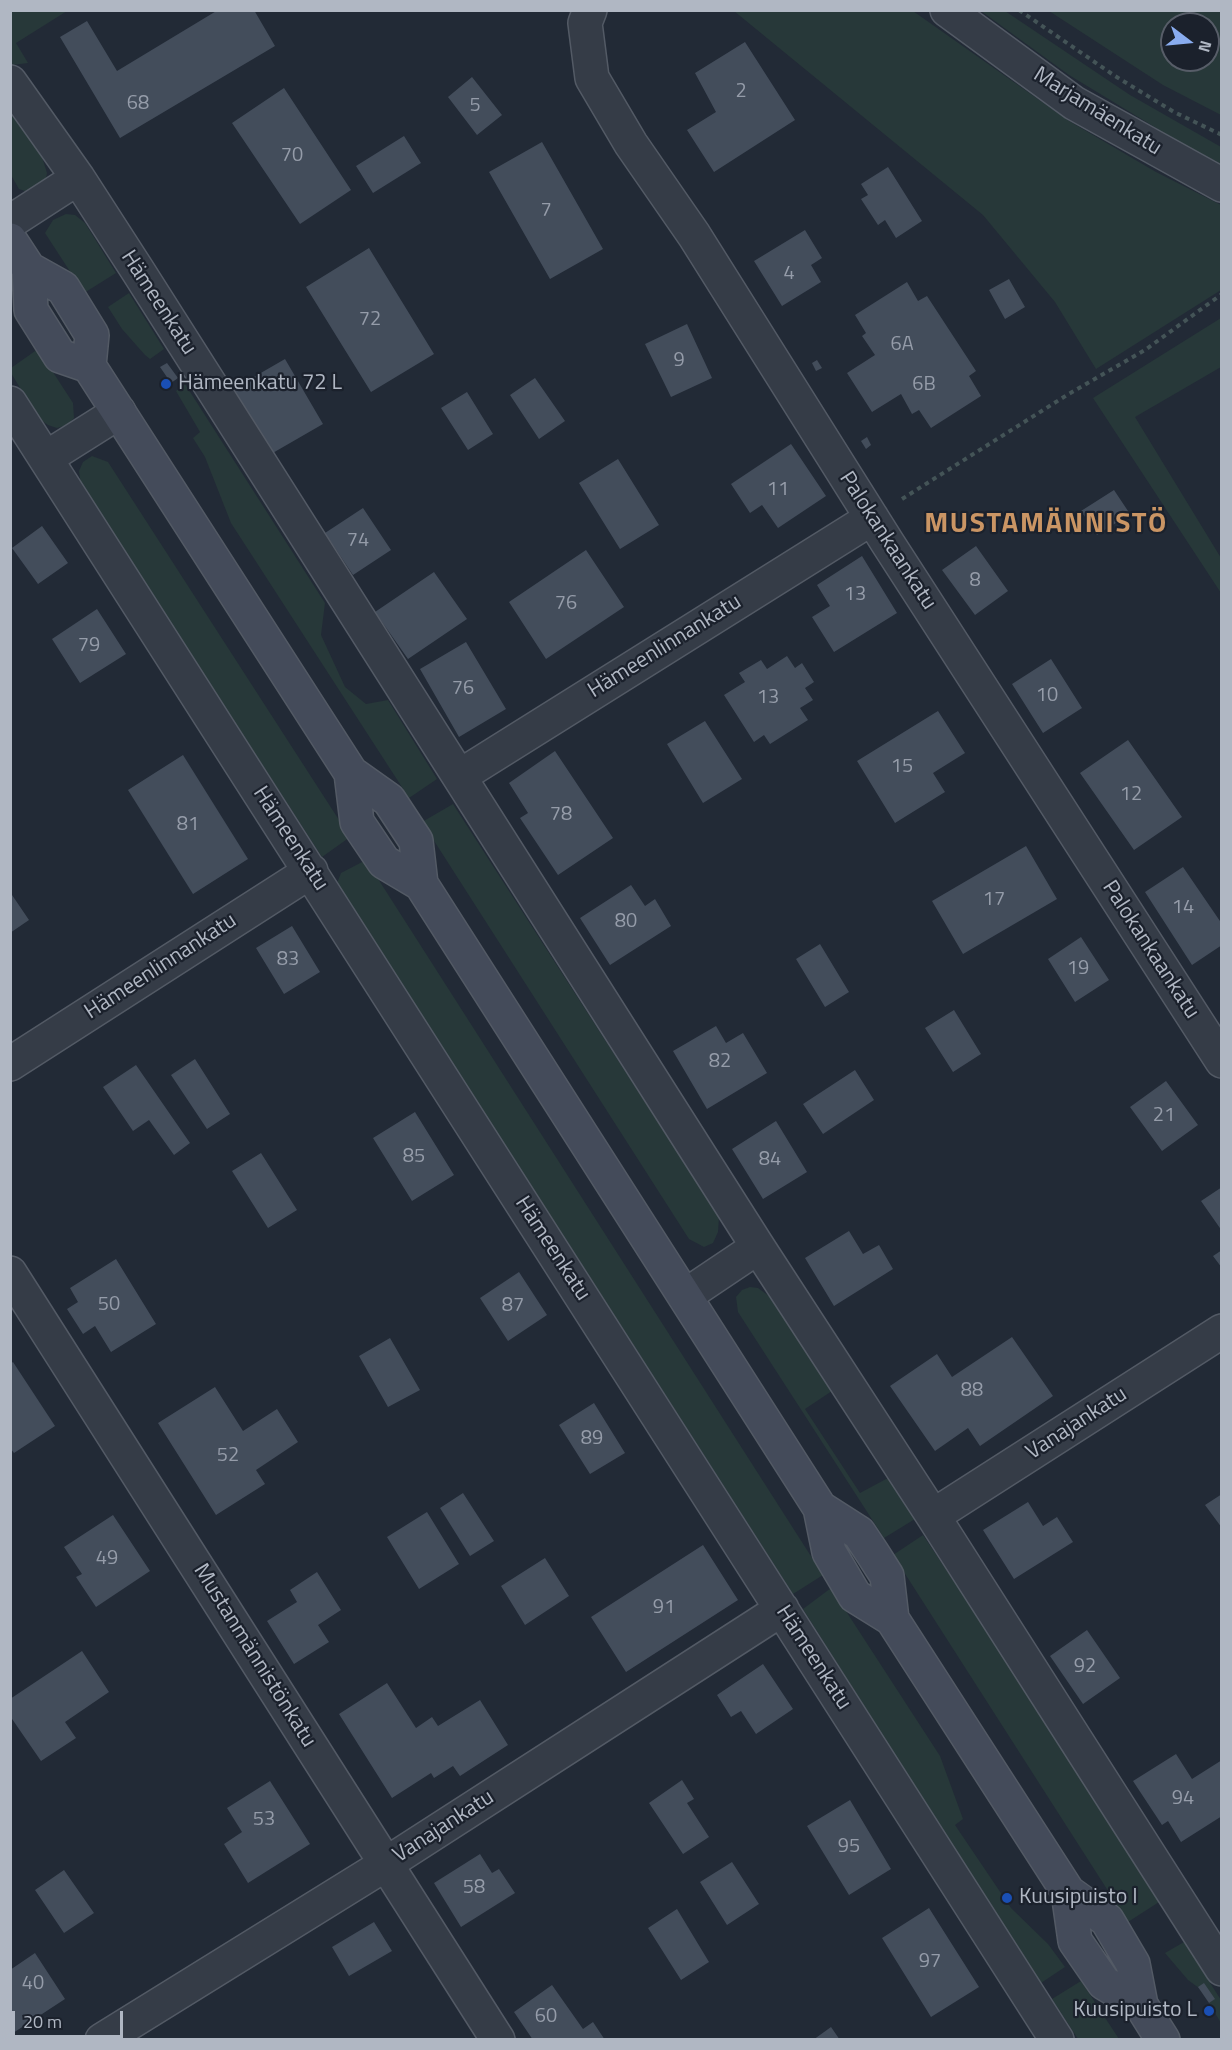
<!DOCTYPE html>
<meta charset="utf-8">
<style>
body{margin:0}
#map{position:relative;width:1232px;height:2050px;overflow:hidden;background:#222a36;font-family:"Titillium Web",sans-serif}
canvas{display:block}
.frame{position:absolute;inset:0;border:12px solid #b0b7c3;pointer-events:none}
.north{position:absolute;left:1160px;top:12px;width:60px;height:60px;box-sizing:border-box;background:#1b212c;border:2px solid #575d68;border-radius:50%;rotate:106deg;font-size:16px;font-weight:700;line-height:24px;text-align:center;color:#b0b7c3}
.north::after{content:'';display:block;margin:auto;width:21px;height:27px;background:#89acef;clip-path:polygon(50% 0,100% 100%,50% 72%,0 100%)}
.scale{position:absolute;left:12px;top:2011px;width:111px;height:27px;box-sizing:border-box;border:3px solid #b0b7c3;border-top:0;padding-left:8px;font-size:18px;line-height:21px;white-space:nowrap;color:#b0b7c3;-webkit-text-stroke:4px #1b212c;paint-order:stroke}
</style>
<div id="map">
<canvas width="1232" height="2050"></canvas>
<div class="frame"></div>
<div class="north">N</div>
<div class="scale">20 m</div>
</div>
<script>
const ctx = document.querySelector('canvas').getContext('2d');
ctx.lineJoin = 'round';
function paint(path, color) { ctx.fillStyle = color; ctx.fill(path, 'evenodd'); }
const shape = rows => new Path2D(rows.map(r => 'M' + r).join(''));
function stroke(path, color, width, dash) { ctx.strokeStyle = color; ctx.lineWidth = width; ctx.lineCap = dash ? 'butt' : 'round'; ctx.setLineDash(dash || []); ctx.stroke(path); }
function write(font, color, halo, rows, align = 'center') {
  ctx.font = font + ' "Titillium Web",sans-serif'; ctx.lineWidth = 4.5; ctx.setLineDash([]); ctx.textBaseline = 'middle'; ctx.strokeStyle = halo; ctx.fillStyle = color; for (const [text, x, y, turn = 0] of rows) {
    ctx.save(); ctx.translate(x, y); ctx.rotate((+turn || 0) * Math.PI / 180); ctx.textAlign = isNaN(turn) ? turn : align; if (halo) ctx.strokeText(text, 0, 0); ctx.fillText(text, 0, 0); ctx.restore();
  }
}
const green = shape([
 [11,10,67,10,67,11,16,43,28,63,12,65,10,62],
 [734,11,913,11,1069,121,1156,172,1221,205,1221,290,1096,369,1055,302,983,215],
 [981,11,1005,11,1130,95,1221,147,1221,164,1176,140,1069,75],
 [1049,11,1221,11,1221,115,1163,85],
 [1172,24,1208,24,1208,60,1172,60],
 [10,106,42,157,47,173,45,184,31,193,19,189,11,175],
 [66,214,75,215,85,223,116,273,84,293,45,233,53,220],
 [129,293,164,349,150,359,145,355,122,329,108,307],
 [1221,318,1221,367,1135,417,1221,558,1221,593,1093,398],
 [38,349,73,403,74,418,67,425,57,428,48,425,39,419,11,373,11,368],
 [185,384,325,603,321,635,345,687,366,704,388,700,437,779,409,798,231,523,205,457,193,438,200,432,176,391],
 [92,456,108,462,350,837,322,857,81,485,79,471,83,462],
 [453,804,719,1217,718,1232,713,1243,704,1247,689,1239,422,822],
 [366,860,823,1575,793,1594,337,883,341,873],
 [750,1287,758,1288,769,1296,832,1391,805,1409,860,1493,888,1478,915,1519,884,1538,738,1312,736,1297,742,1290],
 [923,1535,973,1610,1159,1902,1128,1922,893,1555],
 [831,1588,940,1756,963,1819,955,1825,1011,1908,1048,1944,1065,1967,1041,1983,982,1894,803,1609],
 [1184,1942,1221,2000,1221,2023,1209,2003,1214,1999,1188,1980,1165,1953],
 [1081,1981,1119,2039,1078,2039,1052,1999]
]);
const building = shape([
 [218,10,254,10,275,46,120,138,60,37,87,21,117,71],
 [745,42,795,120,714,172,687,130,716,112,695,73],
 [472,77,502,115,477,135,448,97],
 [284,88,351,190,300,224,232,123],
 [404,136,421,163,373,193,356,166],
 [542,142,603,249,550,279,489,172],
 [888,167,922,221,896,238,885,220,878,225,861,199,868,195,861,184],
 [805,230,822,258,811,265,821,282,782,306,754,261],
 [369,248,434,354,371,392,306,287],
 [1009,279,1025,307,1005,319,989,290],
 [907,282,918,301,927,296,976,371,969,376,981,396,931,428,919,410,912,414,901,394,872,412,847,373,875,355,862,336,866,333,855,315],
 [687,324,712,378,671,397,645,344],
 [285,359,323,424,271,454,233,389],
 [817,360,822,368,816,371,812,363],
 [167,363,178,378,171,383,160,367],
 [535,378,565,421,539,439,510,395],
 [467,392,493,434,468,450,441,408],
 [867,437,871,445,866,449,861,441],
 [791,444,826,496,778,528,762,505,750,513,731,484],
 [618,459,659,525,620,549,579,483],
 [1114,490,1130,514,1097,535,1081,511],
 [363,508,391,550,353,575,325,533],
 [42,526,68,563,38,584,12,548],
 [976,546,1008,591,975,615,942,570],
 [586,550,624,607,546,659,509,602],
 [862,556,897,613,834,652,812,617,830,606,817,585],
 [434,572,467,619,408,659,375,612],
 [97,609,126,654,80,683,52,639],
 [466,642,506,709,459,737,420,669],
 [787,656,795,668,802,663,814,682,805,688,813,700,800,708,808,720,770,744,764,735,754,742,724,695,745,682,739,673,761,660,767,669],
 [1051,659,1082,708,1043,733,1012,684],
 [938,711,965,753,933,773,945,792,895,823,857,761],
 [705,721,742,779,703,803,667,744],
 [1128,740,1182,817,1134,850,1080,773],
 [555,751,613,838,558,875,520,818,528,813,509,783],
 [183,755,248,859,193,894,128,790],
 [1026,846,1057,899,963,954,932,901],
 [1183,867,1222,924,1222,945,1192,965,1145,892],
 [631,885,645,906,655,899,671,926,610,965,580,918],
 [10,892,29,920,10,933],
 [292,926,320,972,284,994,256,948],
 [1081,937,1109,980,1075,1002,1048,959],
 [820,944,849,992,825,1007,796,959],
 [954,1010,981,1054,953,1072,925,1028],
 [716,1026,726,1043,743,1033,767,1073,707,1109,673,1051],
 [195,1059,230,1114,207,1129,171,1075],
 [136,1065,190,1143,174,1155,149,1120,133,1131,103,1087],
 [855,1070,874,1100,823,1134,803,1104],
 [1166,1081,1198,1125,1162,1151,1130,1107],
 [415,1112,454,1175,412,1201,373,1138],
 [776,1121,807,1172,763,1199,732,1149],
 [261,1153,297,1210,268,1228,232,1171],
 [1222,1187,1222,1231,1201,1201],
 [849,1231,863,1254,879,1245,893,1269,834,1306,805,1258],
 [1222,1250,1222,1268,1213,1256],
 [116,1259,156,1324,111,1352,95,1326,83,1334,67,1309,78,1302,70,1288],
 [519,1272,547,1315,508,1341,480,1298],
 [1012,1337,1053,1396,980,1446,968,1428,935,1451,890,1386,937,1354,952,1377],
 [390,1338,420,1390,388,1407,359,1356],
 [13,1362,55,1426,14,1453,10,1448,10,1364],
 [215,1387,243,1431,277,1409,298,1442,256,1470,265,1484,216,1515,158,1423],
 [594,1403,625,1453,590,1474,559,1425],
 [463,1493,494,1541,470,1556,440,1508],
 [1222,1494,1222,1528,1205,1505],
 [1028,1502,1043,1526,1057,1517,1073,1542,1014,1579,983,1530],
 [427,1512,459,1564,419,1589,387,1537],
 [113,1515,150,1571,96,1607,76,1577,82,1574,64,1547],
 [703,1545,738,1600,626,1672,591,1617],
 [545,1558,569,1596,525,1625,501,1586],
 [317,1572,341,1610,318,1625,329,1642,294,1664,267,1621,297,1602,290,1590],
 [1087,1630,1120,1678,1083,1704,1050,1656],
 [82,1651,109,1692,65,1722,76,1738,41,1761,10,1716,10,1699],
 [763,1664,793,1709,756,1734,741,1711,731,1717,717,1695],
 [387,1683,416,1728,432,1717,438,1726,480,1700,508,1745,460,1776,453,1766,434,1778,431,1773,392,1798,339,1714],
 [1176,1754,1192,1779,1222,1760,1222,1816,1181,1842,1168,1821,1162,1825,1133,1781],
 [682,1780,694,1799,687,1803,709,1837,683,1854,649,1803],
 [270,1781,310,1844,248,1883,224,1844,242,1832,227,1808],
 [850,1800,891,1869,849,1895,807,1826],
 [480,1854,492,1873,499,1869,515,1893,461,1927,434,1883],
 [732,1862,759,1904,727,1925,700,1882],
 [64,1870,94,1913,64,1933,35,1890],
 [929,1908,979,1987,931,2017,882,1938],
 [677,1909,709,1962,681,1980,648,1928],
 [374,1922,392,1951,349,1976,332,1947],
 [35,1953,65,1999,10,2035,10,1970],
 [1204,1983,1215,1999,1209,2003,1198,1987],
 [552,1985,583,2029,593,2022,605,2040,533,2040,514,2012],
 [831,2027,840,2040,813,2040]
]);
const path = shape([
 [1019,10,1115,76,1174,112,1222,135],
 [902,499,1067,395,1145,350,1222,294]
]);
const minor = shape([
 [590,10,585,23,592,78,631,144,694,235,887,542,1222,1061],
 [947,10,1074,103,1222,185],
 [10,82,78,178,138,271,758,1247,933,1516,1222,1969],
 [10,222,78,178],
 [10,403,1057,2040],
 [46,458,119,412],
 [460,776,872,518],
 [10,1064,311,871],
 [10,1273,498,2040],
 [685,1296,758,1247],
 [933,1516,1222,1331],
 [102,2040,386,1864,782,1609]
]);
const secondary = shape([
 [10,240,29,269,63,288,92,335,89,366,351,773,389,800,416,841,421,884],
 [29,269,31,310,60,356,89,366],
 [351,773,357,822,384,862,421,884,820,1508,829,1552,855,1596,892,1619],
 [820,1508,859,1533,873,1554,887,1576,892,1619,1068,1892,1107,1920,1133,1964,1141,2005,1163,2040],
 [1068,1892,1075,1941,1104,1983,1141,2005]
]);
const markers = [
 [166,384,6,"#1a4fb4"],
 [1007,1898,6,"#1a4fb4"],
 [1209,2011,6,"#1a4fb4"]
];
const numberNames = [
 ["2",741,92],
 ["68",138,104],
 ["5",475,106],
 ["70",292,156],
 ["7",546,211],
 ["4",789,274],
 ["72",370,320],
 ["6A",902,345],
 ["9",679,361],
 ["6B",924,385],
 ["11",778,490],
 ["74",358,541],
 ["8",975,581],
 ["13",855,595],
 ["76",566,604],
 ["79",89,646],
 ["76",463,689],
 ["10",1047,696],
 ["13",768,698],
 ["15",902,767],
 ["12",1131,795],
 ["78",561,815],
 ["81",188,825],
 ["17",994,900],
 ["14",1183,908],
 ["80",626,922],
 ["83",288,960],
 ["19",1078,969],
 ["82",720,1062],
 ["21",1164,1116],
 ["85",414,1157],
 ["84",770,1160],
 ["50",109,1305],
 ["87",513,1306],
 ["88",972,1391],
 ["89",592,1439],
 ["52",228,1456],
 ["49",107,1559],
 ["91",664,1608],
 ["92",1085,1667],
 ["94",1183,1799],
 ["53",264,1820],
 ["95",849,1847],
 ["58",474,1888],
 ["97",930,1962],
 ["40",33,1984],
 ["60",546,2017]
];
const streetNames = [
 ["Marjamäenkatu",1097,112,32],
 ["Hämeenkatu",158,303,57],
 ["Palokankaankatu",887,541,57],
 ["Hämeenlinnankatu",665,647,-32],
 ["Hämeenkatu",290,839,57],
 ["Palokankaankatu",1150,950,57],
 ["Hämeenlinnankatu",161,967,-33],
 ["Hämeenkatu",552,1249,57],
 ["Vanajankatu",1077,1424,-33],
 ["Mustanmännistönkatu",254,1656,58],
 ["Hämeenkatu",813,1658,57],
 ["Vanajankatu",444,1827,-33]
];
const poiNames = [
 ["Hämeenkatu 72 L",178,384],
 ["Kuusipuisto I",1019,1898],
 ["Kuusipuisto L",1197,2011,"right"]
];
const districtNames = [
 ["MUSTAMÄNNISTÖ",1046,525]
];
paint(green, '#273839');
paint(building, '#434d5b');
stroke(minor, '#535a65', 36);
stroke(secondary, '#535a65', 36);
stroke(path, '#445457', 4, [4.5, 4.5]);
stroke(minor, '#353c47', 33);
stroke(secondary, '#444b5a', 33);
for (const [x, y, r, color] of markers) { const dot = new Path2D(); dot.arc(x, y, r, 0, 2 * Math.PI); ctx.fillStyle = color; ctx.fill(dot); stroke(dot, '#1b212c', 2); }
write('20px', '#959ca9', null, numberNames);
write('22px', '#b0b7c3', '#1b212c', streetNames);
write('22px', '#b0b7c3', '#1b212c', poiNames, 'left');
ctx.letterSpacing = '1.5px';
write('bold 28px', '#ca9564', '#1b212c', districtNames);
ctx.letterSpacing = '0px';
</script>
